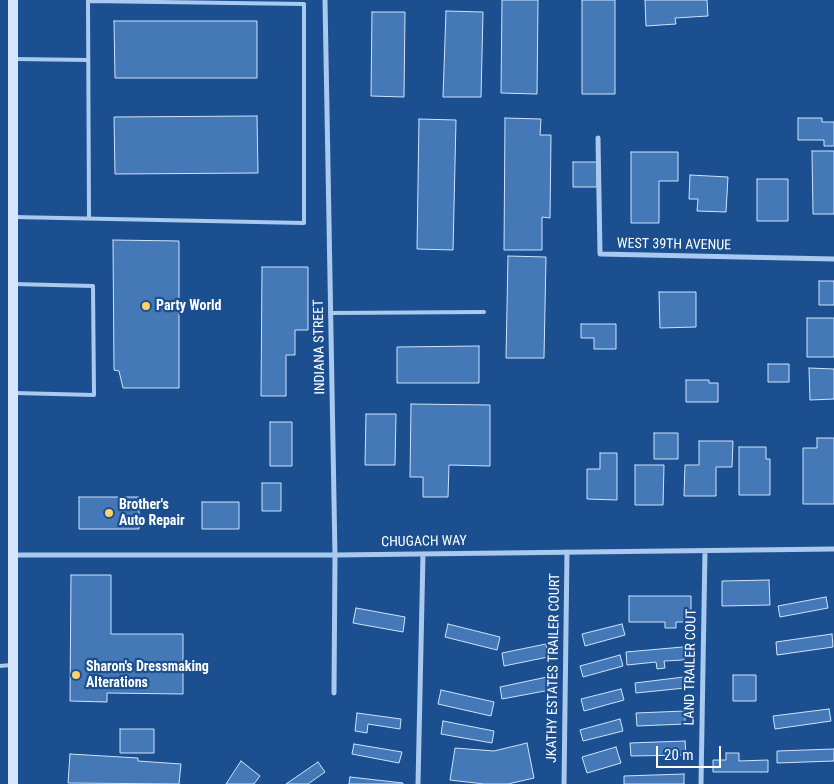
<!DOCTYPE html>
<style>
body{margin:0}
#map{position:relative;width:834px;height:784px;overflow:hidden;background:#1b4f8f;font-family:"Roboto Condensed",sans-serif}
canvas{display:block}
.scale{position:absolute;left:656px;top:746px;width:65px;height:22px;box-sizing:border-box;border:2px solid #fff;border-top:0;padding-left:6px;font-size:15px;line-height:18px;white-space:nowrap;color:#fff;-webkit-text-stroke:4px #1b4f8f;paint-order:stroke}
</style>
<div id="map">
<canvas width="834" height="784"></canvas>
<div class="scale">20 m</div>
</div>
<script>
const ctx = document.querySelector('canvas').getContext('2d');
ctx.lineJoin = 'round';
function paint(path, color) { ctx.fillStyle = color; ctx.fill(path, 'evenodd'); }
const shape = rows => new Path2D(rows.map(r => 'M' + r).join(''));
function stroke(path, color, width, dash) { ctx.strokeStyle = color; ctx.lineWidth = width; ctx.lineCap = dash ? 'butt' : 'round'; ctx.setLineDash(dash || []); ctx.stroke(path); }
function write(font, color, halo, rows, align = 'center') {
  ctx.font = font + ' "Roboto Condensed",sans-serif'; ctx.lineWidth = 4.5; ctx.setLineDash([]); ctx.textBaseline = 'middle'; ctx.strokeStyle = halo; ctx.fillStyle = color; for (const [text, x, y, turn = 0] of rows) {
    ctx.save(); ctx.translate(x, y); ctx.rotate((+turn || 0) * Math.PI / 180); ctx.textAlign = isNaN(turn) ? turn : align; if (halo) ctx.strokeText(text, 0, 0); ctx.fillText(text, 0, 0); ctx.restore();
  }
}
const building = shape([
 [502,0,538,0,537,94,501,93,502,0],
 [582,0,615,0,615,94,582,94,582,0],
 [645,0,707,0,708,16,675,18,676,24,646,26,645,0],
 [446,11,483,12,481,97,443,97,446,11],
 [372,12,405,12,404,97,371,96,372,12],
 [114,21,257,21,257,78,115,78,114,21],
 [257,116,258,173,115,174,114,117,257,116],
 [505,118,541,119,540,135,551,135,550,218,542,217,542,250,504,250,505,118],
 [798,118,822,118,822,122,834,122,834,146,824,146,824,140,798,140,798,118],
 [419,119,456,120,453,250,417,249,419,119],
 [812,151,834,151,834,214,813,214,812,151],
 [631,152,678,152,678,181,659,181,659,223,631,223,631,152],
 [573,162,597,162,597,187,573,187,573,162],
 [690,175,728,177,726,212,697,211,698,199,689,199,690,175],
 [757,179,788,179,788,221,757,221,757,179],
 [113,240,179,241,179,388,123,388,119,371,114,370,113,240],
 [508,256,546,257,544,358,506,358,508,256],
 [262,267,308,267,308,330,295,330,295,355,286,355,286,396,261,396,262,267],
 [819,281,834,281,834,305,819,305,819,281],
 [659,292,696,292,696,327,660,328,659,292],
 [807,318,834,318,834,357,807,357,807,318],
 [581,324,616,324,616,349,594,349,594,338,581,338,581,324],
 [479,346,479,383,397,383,397,347,479,346],
 [768,364,789,364,789,382,768,382,768,364],
 [809,368,834,369,834,399,810,400,809,368],
 [686,380,709,380,709,383,718,383,718,402,686,402,686,380],
 [411,404,490,405,490,466,449,465,448,497,423,497,423,477,410,477,411,404],
 [366,414,396,414,395,465,365,465,366,414],
 [270,422,292,422,292,466,270,466,270,422],
 [654,433,678,433,678,459,654,459,654,433],
 [817,438,834,438,834,504,803,504,803,448,817,448,817,438],
 [699,441,733,441,732,467,716,467,716,496,684,496,685,465,699,465,699,441],
 [739,447,766,447,766,459,770,459,770,495,739,495,739,447],
 [600,453,617,453,617,500,587,499,587,469,600,469,600,453],
 [635,465,664,465,663,505,635,505,635,465],
 [262,483,281,483,281,511,262,511,262,483],
 [79,497,139,497,139,529,79,529,79,497],
 [202,502,239,502,239,529,202,529,202,502],
 [71,575,111,575,111,634,183,634,183,694,107,693,107,702,70,701,71,575],
 [769,580,770,605,722,606,722,581,769,580],
 [629,596,691,596,691,622,676,622,676,628,665,628,665,622,629,622,629,596],
 [826,597,828,608,780,617,778,606,826,597],
 [356,608,405,617,403,632,353,623,356,608],
 [448,624,500,637,497,650,445,637,448,624],
 [622,624,625,635,585,646,582,634,622,624],
 [832,634,833,647,777,655,776,642,832,634],
 [546,644,548,657,504,666,502,653,546,644],
 [683,647,684,660,664,661,665,668,657,669,656,662,627,665,626,652,683,647],
 [620,655,623,666,583,677,580,666,620,655],
 [733,675,756,675,756,701,733,701,733,675],
 [547,677,550,690,502,699,500,687,547,677],
 [684,677,685,688,636,693,635,683,684,677],
 [621,689,624,700,584,711,581,699,621,689],
 [441,690,494,702,491,716,438,704,441,690],
 [829,709,831,721,775,729,773,716,829,709],
 [685,711,685,724,637,726,636,713,685,711],
 [357,713,401,719,400,729,368,724,367,733,355,731,357,713],
 [620,719,623,731,583,741,580,730,620,719],
 [443,721,494,731,492,743,441,734,443,721],
 [120,729,154,729,154,753,120,753,120,729],
 [685,741,686,755,631,756,630,743,685,741],
 [527,743,534,778,508,784,484,784,450,780,455,748,494,751,527,743],
 [354,744,402,752,399,763,352,754,354,744],
 [616,747,621,763,587,773,582,757,616,747],
 [834,749,834,761,777,763,777,751,834,749],
 [726,753,739,753,739,761,768,760,768,772,713,772,713,760,726,760,726,753],
 [70,754,138,758,138,761,181,764,179,784,68,783,70,754],
 [241,761,260,776,254,784,226,784,241,761],
 [318,762,325,772,308,784,286,784,318,762],
 [684,774,684,784,624,784,624,776,684,774],
 [350,777,403,783,403,784,349,784,350,777]
]);
const service = shape([
 [15,59,88,60],
 [13,217,304,223,304,4,88,1,89,218],
 [13,284,93,286,94,395,15,393],
 [330,313,484,312],
 [0,666,11,665]
]);
const minor = shape([
 [325,0,335,555,334,693],
 [598,138,600,254,834,259],
 [13,555,335,555,834,549],
 [418,784,423,554],
 [564,784,567,552],
 [701,784,705,551]
]);
const secondary = shape([
 [13,784,13,0]
]);
const markers = [
 [146,306,5,"#ffd166"],
 [109,513,5,"#ffd166"],
 [76,675,5,"#ffd166"]
];
const streetNames = [
 ["WEST 39TH AVENUE",674,245,1],
 ["INDIANA STREET",320,347,-91],
 ["CHUGACH WAY",424,542,-1],
 ["LAND TRAILER COUT",691,667,-89],
 ["JKATHY ESTATES TRAILER COURT",554,668,-89]
];
const poiNames = [
 ["Party World",156,306],
 ["Brother's",119,505],
 ["Auto Repair",119,521],
 ["Sharon's Dressmaking",86,667],
 ["Alterations",86,683]
];
paint(building, '#4478b7');
stroke(building, '#cfe3fa', 1);
stroke(service, '#a9c9ee', 4);
stroke(minor, '#a9c9ee', 5);
stroke(secondary, '#d6e6fa', 10);
for (const [x, y, r, color] of markers) { const dot = new Path2D(); dot.arc(x, y, r, 0, 2 * Math.PI); ctx.fillStyle = color; ctx.fill(dot); stroke(dot, '#1b4f8f', 2); }
write('14px', '#fff', '#1b4f8f', streetNames);
write('bold 14px', '#fff', '#1b4f8f', poiNames, 'left');
</script>
